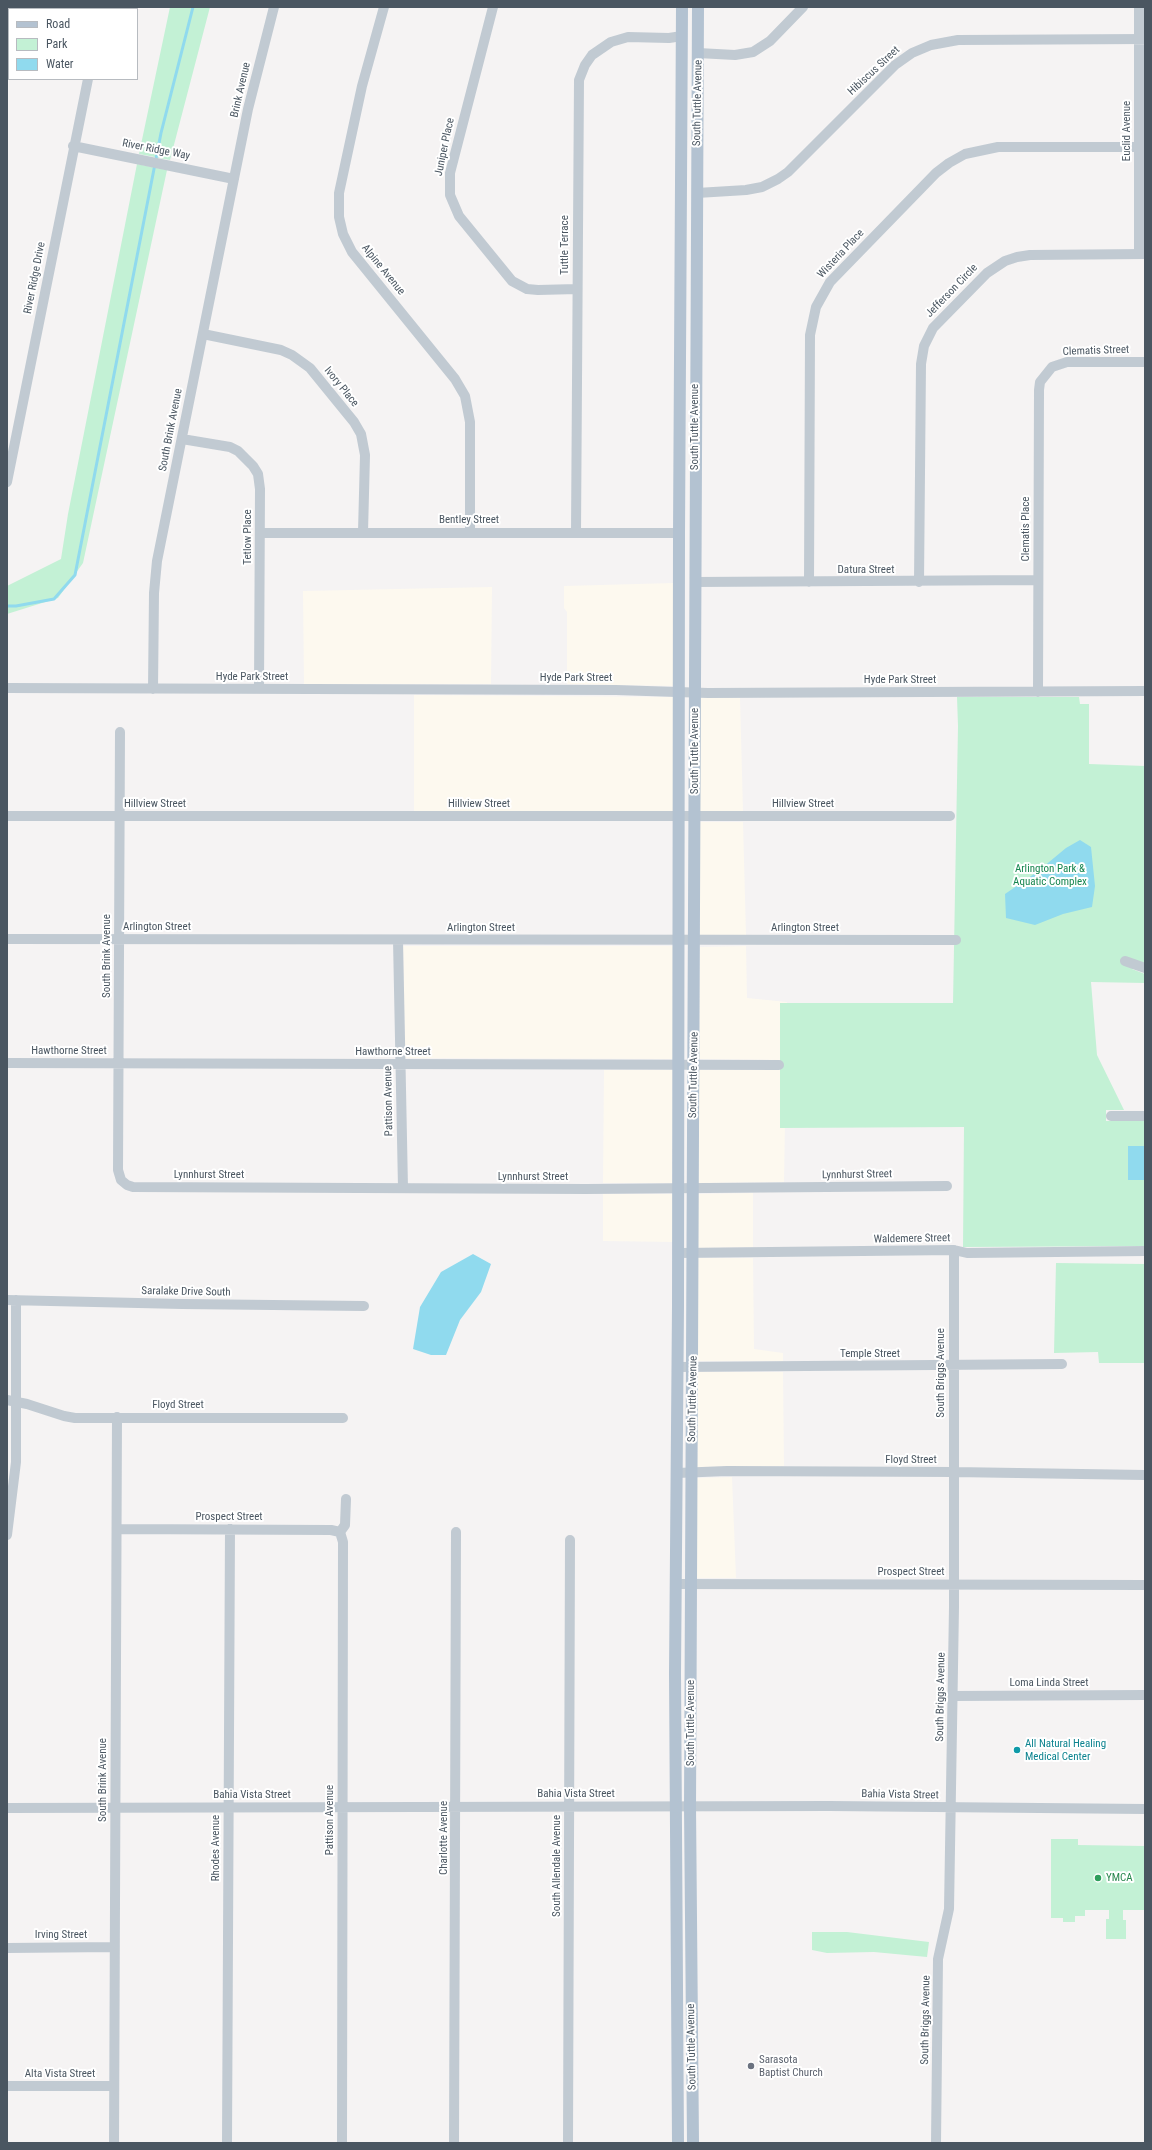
<!DOCTYPE html>
<style>
body{margin:0}
#map{position:relative;width:1152px;height:2150px;overflow:hidden;background:#f5f3f3;font-family:"Roboto Condensed",sans-serif}
canvas{display:block}
.frame{position:absolute;inset:0;border:8px solid #4a5661;pointer-events:none}
.legend{position:absolute;left:8px;top:8px;width:130px;height:72px;box-sizing:border-box;background:#fff;border:1px solid #b7bbc0;margin:0;padding:5px 7px;list-style:none;font-size:12px;color:#4a5661}
.legend li{display:flex;align-items:center;gap:8px;height:20px}
.legend b{width:20px;border:1px solid #b7bbc0}
</style>
<div id="map">
<canvas width="1152" height="2150"></canvas>
<div class="frame"></div>
<ul class="legend">
<li><b style="height:5px;background:#b3c2d1"></b>Road</li>
<li><b style="height:11px;background:#c3f1d5"></b>Park</li>
<li><b style="height:11px;background:#90daee"></b>Water</li>
</ul>
</div>
<script>
const ctx = document.querySelector('canvas').getContext('2d');
ctx.lineJoin = 'round';
function paint(path, color) { ctx.fillStyle = color; ctx.fill(path, 'evenodd'); }
const shape = rows => new Path2D(rows.map(r => 'M' + r).join(''));
function stroke(path, color, width, dash) { ctx.strokeStyle = color; ctx.lineWidth = width; ctx.lineCap = dash ? 'butt' : 'round'; ctx.setLineDash(dash || []); ctx.stroke(path); }
function write(font, color, halo, rows, align = 'center') {
  ctx.font = font + ' "Roboto Condensed",sans-serif'; ctx.lineWidth = 4; ctx.setLineDash([]); ctx.textBaseline = 'middle'; ctx.strokeStyle = halo; ctx.fillStyle = color; for (const [text, x, y, turn = 0] of rows) {
    ctx.save(); ctx.translate(x, y); ctx.rotate((+turn || 0) * Math.PI / 180); ctx.textAlign = isNaN(turn) ? turn : align; if (halo) ctx.strokeText(text, 0, 0); ctx.fillText(text, 0, 0); ctx.restore();
  }
}
const commercial = shape([
 [674,583,674,686,567,684,567,612,564,608,564,586],
 [492,587,491,684,304,684,303,591],
 [414,695,674,697,675,812,414,811],
 [700,698,740,698,743,811,700,812],
 [700,822,743,822,746,935,700,936],
 [403,946,675,946,674,1059,405,1058],
 [746,946,747,998,787,1002,784,1182,697,1183,699,1070,784,1070,784,1060,699,1059,700,947],
 [604,1070,674,1070,672,1183,603,1183],
 [753,1193,753,1247,698,1248,698,1194],
 [603,1194,673,1194,673,1242,603,1241],
 [698,1258,753,1258,754,1349,783,1353,783,1361,698,1361],
 [698,1372,783,1372,784,1466,697,1467],
 [732,1477,736,1578,697,1578,697,1478]
]);
const green = shape([
 [170,7,210,7,170,160,139,154],
 [137,164,167,170,83,563,58,598,7,614,7,586,61,559,68,514],
 [957,697,1079,697,1080,704,1089,704,1089,764,1145,766,1145,969,1132,969,1145,974,1145,983,1091,982,1097,1055,1124,1110,1106,1110,1106,1121,1145,1121,1145,1246,963,1247,964,1127,780,1128,780,1003,953,1003,958,726],
 [1056,1263,1145,1264,1145,1363,1099,1363,1098,1352,1054,1353],
 [1051,1839,1078,1839,1078,1845,1145,1846,1145,1910,1123,1910,1123,1920,1126,1920,1126,1939,1106,1939,1106,1919,1109,1919,1109,1910,1085,1910,1085,1916,1075,1916,1075,1922,1063,1922,1063,1918,1051,1918],
 [812,1932,847,1932,929,1942,927,1957,874,1952,827,1953,812,1950]
]);
const water = shape([
 [1080,840,1091,847,1095,886,1092,907,1063,914,1035,925,1006,918,1005,894,1037,872,1066,848],
 [1128,1146,1145,1146,1145,1180,1128,1180],
 [473,1254,491,1264,481,1292,460,1320,446,1355,431,1355,413,1349,420,1307,441,1272]
]);
const stream = shape([
 [7,606,16,606,54,599,75,575,161,133,193,7]
]);
const minor = shape([
 [384,7,362,86,339,193,339,217,343,234,352,252,455,379,465,396,470,422,470,532],
 [493,7,450,173,450,195,459,216,512,281,527,289,538,290,577,289],
 [1139,7,1139,254],
 [103,9,104,7],
 [698,53,735,55,753,52,770,41,803,7],
 [73,146,234,179],
 [697,193,746,190,762,187,778,179,788,172,895,65,912,53,931,45,958,40,1145,39],
 [203,334,281,350,292,355,310,368,354,422,361,434,365,455,363,532],
 [182,439,230,447,238,451,253,466,258,474,260,489,259,689],
 [7,482,88,79],
 [576,532,579,80,585,65,592,55,611,42,628,37,669,38,682,36],
 [260,533,679,533],
 [695,582,1038,580],
 [809,582,810,335,816,307,830,282,936,173,949,163,965,154,998,147,1145,147],
 [919,582,921,364,924,346,933,328,987,273,1005,261,1017,257,1030,255,1145,254],
 [7,688,616,690,708,693,1145,691],
 [153,689,154,593,157,561,248,109,274,7],
 [1038,692,1039,390,1040,382,1052,367,1067,362,1145,362],
 [120,732,118,1170,121,1180,127,1185,133,1187,586,1189,947,1186],
 [7,816,950,816],
 [7,939,956,940],
 [398,940,403,1188],
 [1125,961,1145,968],
 [7,1063,779,1065],
 [1111,1116,1145,1116],
 [679,1253,954,1250,967,1253,1145,1251],
 [7,1300,182,1304,364,1306],
 [678,1367,1062,1364],
 [7,1400,27,1404,64,1416,75,1418,343,1418],
 [677,1473,727,1471,954,1472,1145,1475],
 [117,1529,331,1530,340,1532],
 [7,1535,16,1462,16,1300],
 [676,1584,1145,1585],
 [953,1696,1145,1695],
 [7,1808,829,1806,1145,1809],
 [7,1948,114,1947],
 [7,2086,114,2086],
 [114,2143,117,1417],
 [227,2143,230,1529],
 [342,2143,343,1542,340,1532,345,1525,346,1499],
 [454,2143,456,1532],
 [568,2143,570,1540],
 [936,2143,938,1959,949,1909,954,1607,954,1250]
]);
const major = shape([
 [678,2143,675,1673,678,1306,679,533,682,7],
 [693,2143,690,1806,698,7]
]);
const markers = [
 [1017,1750,4,"#0f9aa8"],
 [1098,1878,4,"#2e9e5b"],
 [751,2066,4,"#6b7280"]
];
const streetNames = [
 ["Hibiscus Street",874,71,-43],
 ["Brink Avenue",241,90,-77],
 ["South Tuttle Avenue",698,103,-89],
 ["Euclid Avenue",1127,131,-90],
 ["Juniper Place",445,147,-78],
 ["River Ridge Way",156,150,11],
 ["Tuttle Terrace",565,245,-90],
 ["Wisteria Place",841,254,-47],
 ["Alpine Avenue",383,270,51],
 ["River Ridge Drive",35,278,-79],
 ["Jefferson Circle",952,291,-46],
 ["Clematis Street",1096,351,-2],
 ["Ivory Place",341,387,51],
 ["South Tuttle Avenue",695,427,-90],
 ["South Brink Avenue",171,430,-79],
 ["Bentley Street",469,520],
 ["Clematis Place",1026,529,-90],
 ["Tetlow Place",248,537,-90],
 ["Datura Street",866,570],
 ["Hyde Park Street",252,677],
 ["Hyde Park Street",576,678],
 ["Hyde Park Street",900,680],
 ["South Tuttle Avenue",695,751,-90],
 ["Hillview Street",155,804],
 ["Hillview Street",479,804],
 ["Hillview Street",803,804],
 ["Arlington Street",157,927],
 ["Arlington Street",481,928],
 ["Arlington Street",805,928],
 ["South Brink Avenue",107,956,-90],
 ["Hawthorne Street",69,1051],
 ["Hawthorne Street",393,1052],
 ["South Tuttle Avenue",694,1075,-89],
 ["Pattison Avenue",389,1101,-91],
 ["Lynnhurst Street",209,1175],
 ["Lynnhurst Street",857,1175,-1],
 ["Lynnhurst Street",533,1177],
 ["Waldemere Street",912,1239,-1],
 ["Saralake Drive South",186,1292,1],
 ["Temple Street",870,1354],
 ["South Briggs Avenue",941,1373,-90],
 ["South Tuttle Avenue",693,1399,-89],
 ["Floyd Street",178,1405],
 ["Floyd Street",911,1460],
 ["Prospect Street",229,1517],
 ["Prospect Street",911,1572],
 ["Loma Linda Street",1049,1683],
 ["South Briggs Avenue",941,1697,-89],
 ["South Tuttle Avenue",691,1723,-90],
 ["South Brink Avenue",103,1780,-90],
 ["Bahia Vista Street",576,1794],
 ["Bahia Vista Street",252,1795],
 ["Bahia Vista Street",900,1795,1],
 ["Pattison Avenue",330,1820,-90],
 ["Charlotte Avenue",444,1838,-90],
 ["Rhodes Avenue",216,1848,-90],
 ["South Allendale Avenue",557,1866,-90],
 ["Irving Street",61,1935],
 ["South Briggs Avenue",926,2020,-89],
 ["South Tuttle Avenue",692,2047,-91],
 ["Alta Vista Street",60,2074]
];
const parkNames = [
 ["Arlington Park &",1050,869],
 ["Aquatic Complex",1050,882]
];
const cultureNames = [
 ["All Natural Healing",1025,1744],
 ["Medical Center",1025,1757]
];
const leisureNames = [
 ["YMCA",1106,1878]
];
const worshipNames = [
 ["Sarasota",759,2060],
 ["Baptist Church",759,2073]
];
paint(commercial, '#fdf9ef');
paint(green, '#c3f1d5');
paint(water, '#90daee');
stroke(stream, '#90daee', 3);
stroke(minor, '#c1cad2', 10);
stroke(major, '#b3c2d1', 12);
for (const [x, y, r, color] of markers) { const dot = new Path2D(); dot.arc(x, y, r, 0, 2 * Math.PI); ctx.fillStyle = color; ctx.fill(dot); stroke(dot, '#fff', 1.5); }
write('11px', '#4a5661', '#fff', streetNames);
write('11px', '#17864f', '#fff', parkNames);
write('11px', '#0d838f', '#fff', cultureNames, 'left');
write('11px', '#27864d', '#fff', leisureNames, 'left');
write('11px', '#5b616d', '#fff', worshipNames, 'left');
</script>
